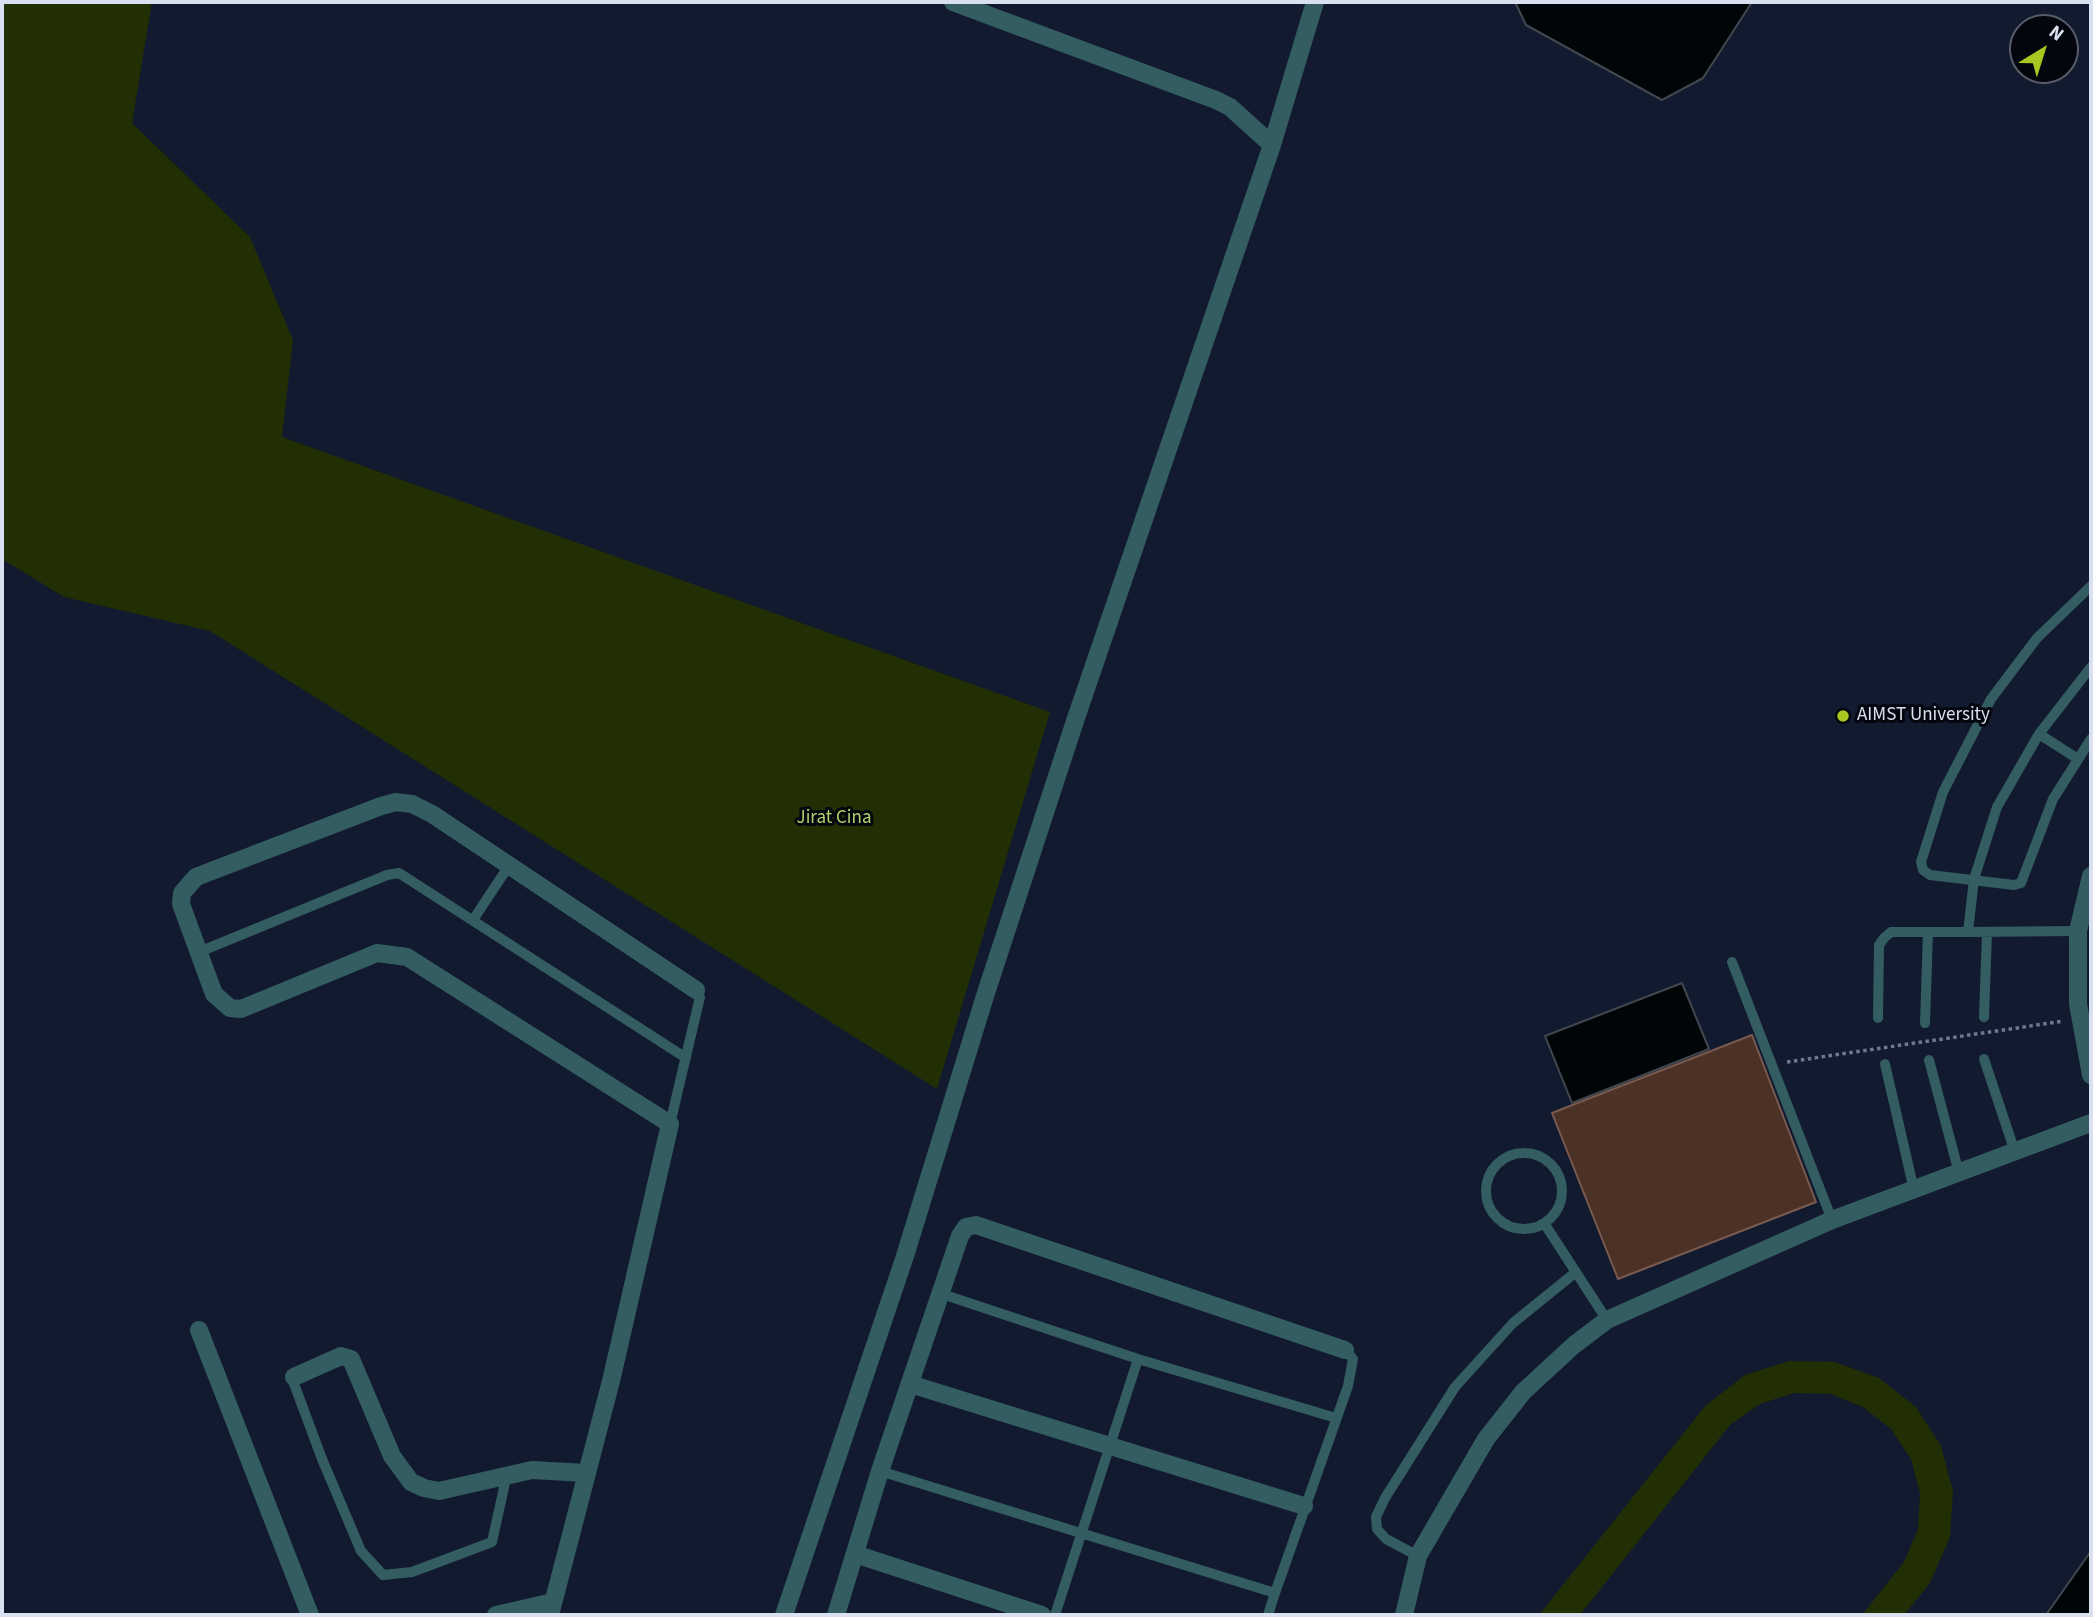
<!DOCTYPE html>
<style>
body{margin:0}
#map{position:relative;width:2093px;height:1617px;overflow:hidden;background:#121a30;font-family:"Source Sans 3",sans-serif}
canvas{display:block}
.frame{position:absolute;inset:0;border:4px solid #d9e0ef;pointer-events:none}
.north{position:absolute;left:2009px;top:14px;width:70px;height:70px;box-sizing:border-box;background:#04060e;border:2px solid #595d68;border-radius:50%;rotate:38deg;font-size:19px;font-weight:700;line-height:28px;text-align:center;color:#d9e0ef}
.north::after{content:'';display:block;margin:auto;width:24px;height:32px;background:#a6c820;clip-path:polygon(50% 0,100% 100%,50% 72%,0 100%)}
</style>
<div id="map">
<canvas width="2093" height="1617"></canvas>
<div class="frame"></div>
<div class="north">N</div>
</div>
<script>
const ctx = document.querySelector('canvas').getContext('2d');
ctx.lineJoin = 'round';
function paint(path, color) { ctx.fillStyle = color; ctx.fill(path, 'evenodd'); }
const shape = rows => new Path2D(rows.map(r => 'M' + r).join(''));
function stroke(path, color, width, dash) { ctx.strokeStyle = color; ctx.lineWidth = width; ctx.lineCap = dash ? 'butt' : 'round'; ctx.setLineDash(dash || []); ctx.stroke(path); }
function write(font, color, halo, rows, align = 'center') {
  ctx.font = font + ' "Source Sans 3",sans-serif'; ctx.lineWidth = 6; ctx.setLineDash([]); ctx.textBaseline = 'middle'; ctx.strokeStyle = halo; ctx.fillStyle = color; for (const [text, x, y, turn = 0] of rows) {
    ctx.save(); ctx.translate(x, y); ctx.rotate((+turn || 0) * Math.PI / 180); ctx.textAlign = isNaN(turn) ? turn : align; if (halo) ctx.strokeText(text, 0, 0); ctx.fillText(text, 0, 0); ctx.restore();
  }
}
const green = shape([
 [2,2,152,2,132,123,250,237,293,340,282,437,1050,712,937,1089,210,631,64,597,2,559],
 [1789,1361,1835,1362,1879,1378,1916,1407,1941,1446,1953,1491,1950,1537,1930,1583,1904,1615,1862,1615,1904,1562,1918,1529,1920,1493,1911,1459,1891,1429,1863,1407,1830,1394,1794,1393,1760,1404,1730,1425,1580,1615,1539,1615,1706,1405,1745,1375]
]);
const water = shape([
 [1515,2,1752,2,1703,78,1662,100,1526,25,1515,2],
 [1682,983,1709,1049,1572,1103,1545,1036,1682,983],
 [2091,1551,2091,1615,2046,1615,2091,1551]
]);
const building = shape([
 [1752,1035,1816,1202,1618,1279,1552,1113,1752,1035]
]);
const path = shape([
 [1787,1062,2064,1021]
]);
const service = shape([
 [2091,586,2037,638,1991,699,1943,792,1921,862,1923,870,1930,875,2014,885,2021,883,2053,799,2091,739],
 [2039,734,2078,759],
 [473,920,508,867],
 [2078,931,1968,932,1974,879,1997,807,2039,734,2091,667],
 [199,952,387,875,399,873,686,1058],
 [1732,962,1832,1220],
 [1984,1017,1987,933],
 [1878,1018,1879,945,1884,938,1891,932,1968,932],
 [1925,1023,1928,932],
 [1984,1059,2015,1152],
 [1929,1060,1959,1173],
 [1885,1064,1914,1190],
 [670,1124,700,997,696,990],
 '1486 1191a38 38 0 1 1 76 0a38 38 0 1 1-76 0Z',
 [1544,1223,1607,1320],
 [942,1294,1138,1359,1336,1418],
 [294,1377,293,1381,322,1459,361,1551,383,1575,412,1572,492,1542,507,1474],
 [880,1471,1275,1593,1268,1615],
 [1418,1556,1386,1539,1377,1529,1376,1517,1385,1498,1455,1387,1513,1323,1576,1272],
 [1275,1593,1348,1386,1353,1359,1345,1350],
 [1055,1615,1138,1359]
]);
const minor = shape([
 [953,2,1216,100,1230,107,1272,145],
 [2091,876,2078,931,2078,1004,2091,1075],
 [199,1330,310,1615],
 [294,1377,341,1356,351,1359,392,1456,411,1482,424,1488,439,1491,532,1470,586,1473],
 [910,1384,1304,1506],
 [855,1554,1042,1615],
 [496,1615,553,1602],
 [550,1615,611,1381,670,1124,407,957,377,953,241,1009,230,1008,214,994,181,904,182,893,196,877,381,806,396,802,412,804,432,814,696,990],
 [784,1615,905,1256,985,996,1075,721,1272,145,1315,2],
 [836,1615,880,1471,960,1236,966,1227,976,1225,1345,1350],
 [1404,1615,1418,1556,1486,1439,1523,1392,1574,1345,1607,1320,1832,1220,2091,1123]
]);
const markers = [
 [1843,716,7,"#a6c820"]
];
const poiNames = [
 ["AIMST University",1857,716]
];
const parkNames = [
 ["Jirat Cina",834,819]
];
paint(green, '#222e03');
paint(water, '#000508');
stroke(water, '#41474d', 2);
paint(building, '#4c3127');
stroke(building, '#785a4f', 2);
stroke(path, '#70788b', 3.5, [3.5, 3.5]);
stroke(service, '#335d61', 10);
stroke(minor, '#335d61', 18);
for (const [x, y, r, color] of markers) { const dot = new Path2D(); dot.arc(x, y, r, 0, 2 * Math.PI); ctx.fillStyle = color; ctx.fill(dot); stroke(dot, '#04060e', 2.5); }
write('19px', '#d9e0ef', '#04060e', poiNames, 'left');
write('19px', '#b1d36d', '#04060e', parkNames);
</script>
